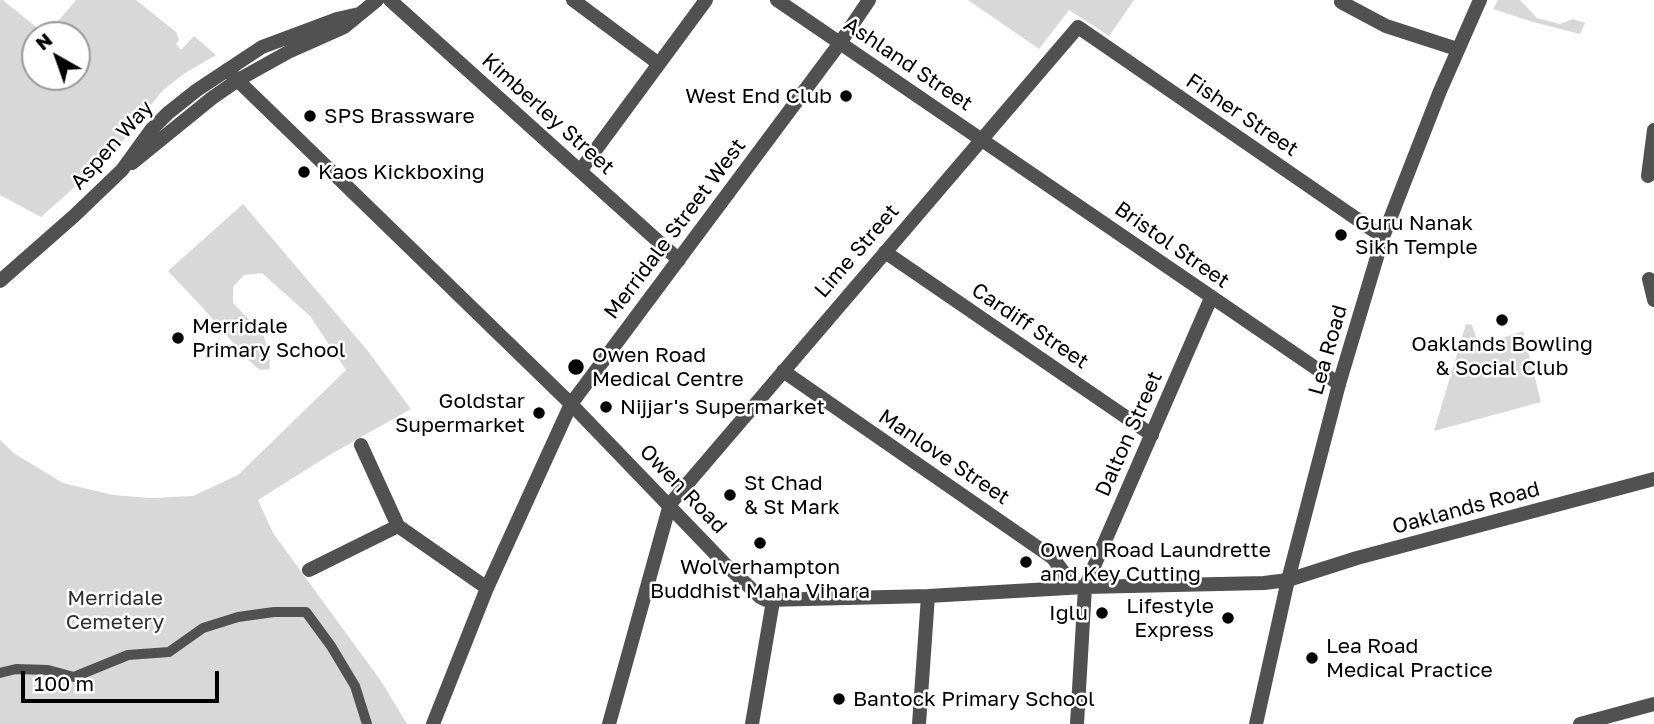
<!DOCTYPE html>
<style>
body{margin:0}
#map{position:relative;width:1654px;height:724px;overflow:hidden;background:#fff;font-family:"Golos Text",sans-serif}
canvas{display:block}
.north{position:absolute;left:21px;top:21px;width:70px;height:70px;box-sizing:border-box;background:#fff;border:2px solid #999;border-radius:50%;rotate:320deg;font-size:19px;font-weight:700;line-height:28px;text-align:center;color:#000}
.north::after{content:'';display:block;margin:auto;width:24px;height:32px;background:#000;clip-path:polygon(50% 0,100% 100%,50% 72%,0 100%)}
.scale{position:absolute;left:21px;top:671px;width:198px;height:32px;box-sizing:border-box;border:4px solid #000;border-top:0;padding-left:9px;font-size:21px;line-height:24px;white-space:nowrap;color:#000;-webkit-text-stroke:5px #fff;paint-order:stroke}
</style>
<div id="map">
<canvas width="1654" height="724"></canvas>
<div class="north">N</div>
<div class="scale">100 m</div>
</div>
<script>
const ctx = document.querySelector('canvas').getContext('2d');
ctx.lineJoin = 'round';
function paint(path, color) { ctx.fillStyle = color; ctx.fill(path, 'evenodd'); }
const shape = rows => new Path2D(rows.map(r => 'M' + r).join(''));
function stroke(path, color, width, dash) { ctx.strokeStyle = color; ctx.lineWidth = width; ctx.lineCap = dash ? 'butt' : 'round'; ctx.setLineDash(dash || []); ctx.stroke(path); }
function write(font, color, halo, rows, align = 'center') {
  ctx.font = font + ' "Golos Text",sans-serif'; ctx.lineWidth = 5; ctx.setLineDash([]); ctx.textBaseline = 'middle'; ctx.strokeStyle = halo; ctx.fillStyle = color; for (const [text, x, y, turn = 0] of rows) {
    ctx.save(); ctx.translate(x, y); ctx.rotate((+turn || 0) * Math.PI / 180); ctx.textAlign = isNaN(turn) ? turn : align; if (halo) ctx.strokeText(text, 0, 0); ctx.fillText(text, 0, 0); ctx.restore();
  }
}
const green = shape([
 [0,0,3,0,46,35,76,0,136,0,176,32,179,40,176,44,181,50,194,36,216,55,185,73,162,91,127,136,106,159,41,217,0,195],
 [35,35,77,35,77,77,35,77],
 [968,0,1134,0,1109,36,1069,10,1039,49],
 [1498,0,1520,0,1537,18,1560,24,1573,19,1585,23,1580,34,1533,22,1493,9],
 [243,204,367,350,411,409,331,454,258,500,273,533,381,681,407,724,0,724,0,440,15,454,63,483,113,495,151,498,193,496,238,475,346,370,310,316,262,273,244,275,233,287,233,303,263,334,269,352,270,369,260,370,248,360,203,308,168,271],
 [1466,324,1472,325,1479,346,1523,331,1541,402,1434,431]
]);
const pedestrian = shape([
 [0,673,16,669,48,670,74,677,128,655,169,652,203,628,238,617,274,612,306,612,331,646,355,686,367,724]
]);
const minor = shape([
 [390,0,679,260],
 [573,0,659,64],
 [777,0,1339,384],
 [1341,2,1386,26,1457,49],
 [227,70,571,404,725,564,760,597,766,600,928,596,1085,587,1264,583,1288,580,1357,558,1654,479],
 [132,163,212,98,238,80,290,51,344,27,377,0],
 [580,171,706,0],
 [1648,176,1654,130],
 [885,252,1152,435],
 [1649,279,1654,300],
 [0,281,74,216,122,170,151,130,168,113,197,90,262,47,337,19,359,14],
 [783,371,1053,558,1064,573,1068,588],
 [361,445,398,526,487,588],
 [309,570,398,526],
 [433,724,487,588,571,404,840,43,869,0],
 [609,724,670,504,1078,27,1383,237],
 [752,724,773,601],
 [919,724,928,596],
 [1077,724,1085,587,1211,298],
 [1580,724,1654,704]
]);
const tertiary = shape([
 [1256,724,1288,580,1339,384,1383,237,1440,91,1480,0]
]);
const markers = [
 [846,96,7,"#000"],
 [310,116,7,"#000"],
 [304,172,7,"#000"],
 [1341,235,7,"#000"],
 [1502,320,7,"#000"],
 [178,338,7,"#000"],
 [576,367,9,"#000"],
 [606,407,7,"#000"],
 [539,413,7,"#000"],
 [730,495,7,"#000"],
 [760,543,7,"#000"],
 [1026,562,7,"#000"],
 [1102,613,7,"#000"],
 [1228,618,7,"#000"],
 [1312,658,7,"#000"],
 [839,699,7,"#000"]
];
const streetNames = [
 ["Ashland Street",908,64,34],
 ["Kimberley Street",548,114,42],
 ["Fisher Street",1242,115,34],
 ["Aspen Way",112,145,-48],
 ["Merridale Street West",675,229,-53],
 ["Bristol Street",1172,245,35],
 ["Lime Street",857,251,-49],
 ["Cardiff Street",1030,326,34],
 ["Lea Road",1328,350,-74],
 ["Dalton Street",1129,434,-66],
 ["Manlove Street",944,457,34],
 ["Owen Road",683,489,46],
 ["Oaklands Road",1466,508,-15]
];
const poiNames = [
 ["West End Club",832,96,"right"],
 ["SPS Brassware",324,116],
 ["Kaos Kickboxing",318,172],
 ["Guru Nanak",1355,223],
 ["Sikh Temple",1355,247],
 ["Merridale",192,326],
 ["Primary School",192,350],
 ["Oaklands Bowling",1502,344,"center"],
 ["& Social Club",1502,368,"center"],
 ["Owen Road",592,355],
 ["Medical Centre",592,379],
 ["Goldstar",525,401,"right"],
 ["Supermarket",525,425,"right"],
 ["Nijjar's Supermarket",620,407],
 ["St Chad",744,483],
 ["& St Mark",744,507],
 ["Owen Road Laundrette",1040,550],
 ["and Key Cutting",1040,574],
 ["Wolverhampton",760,567,"center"],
 ["Buddhist Maha Vihara",760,591,"center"],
 ["Lifestyle",1214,606,"right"],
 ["Express",1214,630,"right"],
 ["Iglu",1088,613,"right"],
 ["Lea Road",1326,646],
 ["Medical Practice",1326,670],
 ["Bantock Primary School",853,699]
];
const parkNames = [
 ["Merridale",115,598],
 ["Cemetery",115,622]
];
paint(green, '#d8d8d8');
stroke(pedestrian, '#515151', 10);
stroke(minor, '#515151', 14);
stroke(tertiary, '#515151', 14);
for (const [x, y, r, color] of markers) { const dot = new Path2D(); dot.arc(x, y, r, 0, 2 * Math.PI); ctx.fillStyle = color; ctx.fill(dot); stroke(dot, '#fff', 2.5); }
write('21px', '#000', '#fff', streetNames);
write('21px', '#000', '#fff', poiNames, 'left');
write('21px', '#2f2f2f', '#fff', parkNames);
</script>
